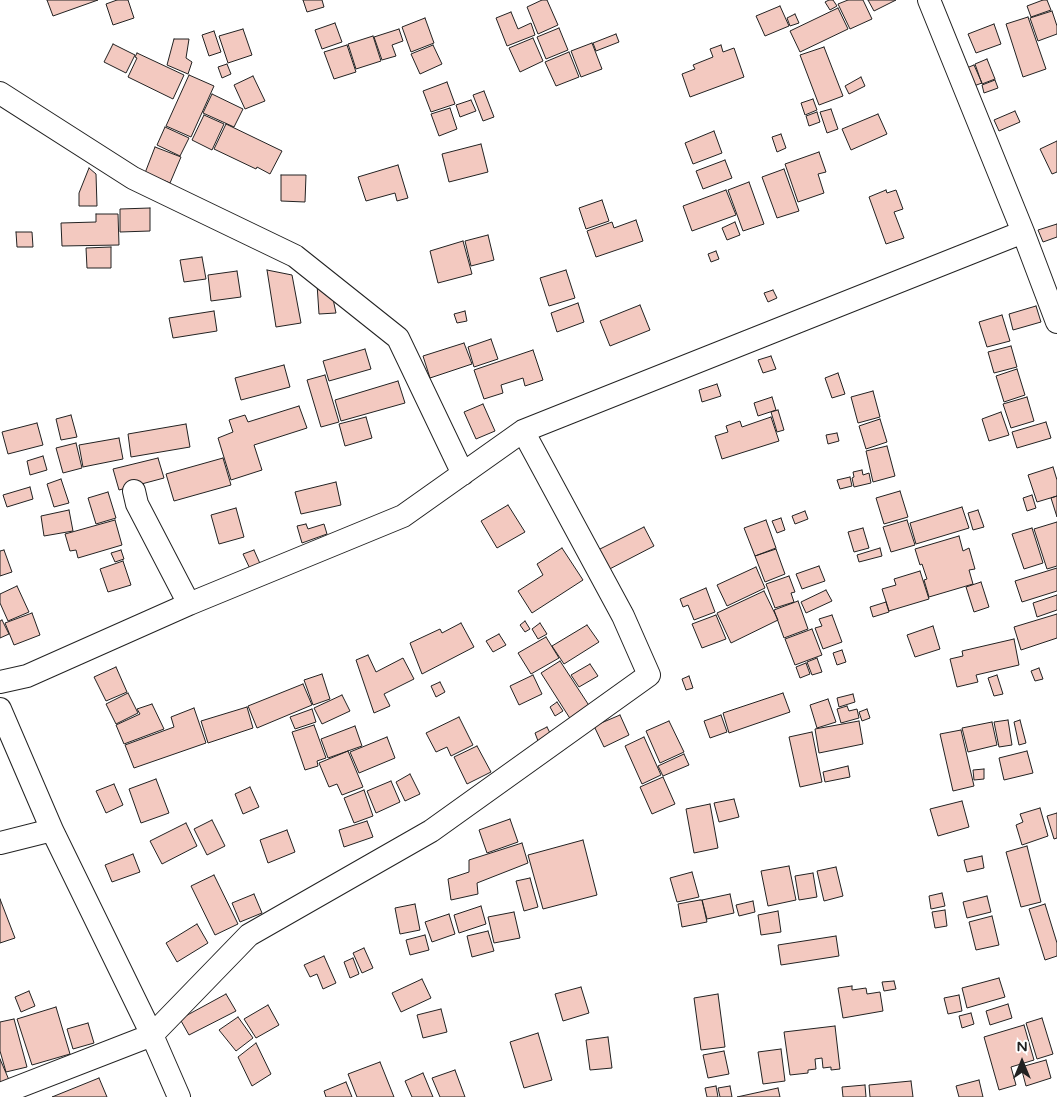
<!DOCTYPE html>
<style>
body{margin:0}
#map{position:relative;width:1057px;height:1097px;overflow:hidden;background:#fff;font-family:"Varela Round",sans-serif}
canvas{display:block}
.north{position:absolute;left:997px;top:1037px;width:50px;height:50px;-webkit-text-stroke:4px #fff;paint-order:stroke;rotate:0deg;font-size:14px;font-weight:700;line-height:20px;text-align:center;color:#222}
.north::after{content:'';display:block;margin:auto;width:18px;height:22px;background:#222;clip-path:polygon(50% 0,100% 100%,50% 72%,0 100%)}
</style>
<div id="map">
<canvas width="1057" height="1097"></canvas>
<div class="north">N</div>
</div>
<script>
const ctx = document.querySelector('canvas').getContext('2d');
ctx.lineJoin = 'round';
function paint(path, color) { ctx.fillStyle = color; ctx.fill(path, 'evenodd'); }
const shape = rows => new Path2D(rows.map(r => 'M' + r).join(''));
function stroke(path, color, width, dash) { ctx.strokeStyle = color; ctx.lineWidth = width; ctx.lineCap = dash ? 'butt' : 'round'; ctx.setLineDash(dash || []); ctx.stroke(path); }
const building = shape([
 [47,0,98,0,53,16,47,0],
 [117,0,128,0,134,18,113,25,106,4,117,0],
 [303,0,322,0,324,7,307,12,303,0],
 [542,0,547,0,558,25,538,34,527,7,542,0],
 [829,0,833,0,837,6,830,10,825,2,829,0],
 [848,0,863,0,872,19,850,29,838,4,848,0],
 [868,0,896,0,874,11,868,0],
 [1043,0,1047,0,1051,10,1031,17,1027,6,1043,0],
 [780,6,789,26,765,36,756,16,780,6],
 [838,8,848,29,800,52,790,31,838,8],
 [1052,11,1057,26,1057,34,1038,41,1030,18,1052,11],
 [511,12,518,29,531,23,535,35,507,46,496,18,511,12],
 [795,14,799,23,790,26,787,18,795,14],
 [1028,17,1046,69,1023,77,1006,24,1028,17],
 [425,18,434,43,411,52,402,27,425,18],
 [335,23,342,42,322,49,315,30,335,23],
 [994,24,1001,44,976,53,968,34,994,24],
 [559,28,568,50,546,59,537,37,559,28],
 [243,29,252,55,228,63,219,36,243,29],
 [399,29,403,41,392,45,396,56,382,60,374,37,399,29],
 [214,31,221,52,209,56,202,35,214,31],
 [616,34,619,42,596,51,593,43,616,34],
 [373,36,381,61,356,69,348,44,373,36],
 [533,38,543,61,520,72,509,48,533,38],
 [174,39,189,39,186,58,192,62,188,74,167,65,174,39],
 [592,43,602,69,581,77,571,51,592,43],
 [113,44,135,55,126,73,104,62,113,44],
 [347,45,356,72,334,79,324,52,347,45],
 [433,45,442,64,420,74,411,54,433,45],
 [721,45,723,52,734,48,744,77,690,97,682,74,695,69,693,65,713,57,710,49,721,45],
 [824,47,843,96,819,105,800,55,824,47],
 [569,52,579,77,556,86,545,62,569,52],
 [137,53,184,75,173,99,128,77,137,58,135,57,137,53],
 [987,59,995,79,982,84,975,64,987,59],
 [227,64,231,74,222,78,218,67,227,64],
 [974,65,982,83,971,87,964,69,974,65],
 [189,75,214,86,191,137,166,126,189,75],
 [253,76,265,101,245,109,234,85,253,76],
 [861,77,865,86,849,94,845,86,861,77],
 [995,80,998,88,984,93,982,85,995,80],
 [447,82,455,104,431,112,423,91,447,82],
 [484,91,494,117,483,121,473,95,484,91],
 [212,94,243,109,234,127,203,113,212,94],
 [813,99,817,110,805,115,801,103,813,99],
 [471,100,476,111,460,117,456,105,471,100],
 [450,108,457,129,439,136,431,114,450,108],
 [831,109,838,129,827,133,820,112,831,109],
 [1015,111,1020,122,999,131,994,120,1015,111],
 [817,112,820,122,809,126,806,116,817,112],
 [878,114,887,134,851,150,842,129,878,114],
 [204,115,224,124,212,150,192,140,204,115],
 [226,124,282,151,270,174,257,167,256,169,214,149,226,124],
 [165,127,189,138,180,156,157,145,165,127],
 [714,131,722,153,693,164,685,143,714,131],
 [781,134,786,148,777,152,772,137,781,134],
 [1057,141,1057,172,1052,174,1040,149,1057,141],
 [481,144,488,172,449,182,442,154,481,144],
 [155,147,181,157,170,183,145,173,155,147],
 [819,152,826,172,818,174,824,193,798,202,785,164,819,152],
 [725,160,732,178,703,189,696,171,725,160],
 [398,165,408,198,397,201,395,193,366,201,358,177,398,165],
 [89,168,96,174,97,206,79,206,79,193,89,168],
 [784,169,799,211,777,218,762,177,784,169],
 [281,175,306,175,305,202,281,201,281,175],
 [749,182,764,224,743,231,728,190,749,182],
 [726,190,736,215,692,231,683,206,726,190],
 [886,190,887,193,896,190,903,209,894,212,904,238,886,244,869,197,886,190],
 [602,200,609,221,586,229,579,208,602,200],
 [150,208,150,231,120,232,120,209,150,208],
 [96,214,118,214,119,245,62,246,61,223,96,222,96,214],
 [636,220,643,241,596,257,587,231,612,222,614,228,636,220],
 [735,222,740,235,727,240,722,228,735,222],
 [1057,224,1057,237,1043,242,1038,230,1057,224],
 [16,232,32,232,33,247,17,247,16,232],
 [488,235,494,260,471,266,465,241,488,235],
 [463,241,472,274,438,283,430,251,463,241],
 [111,247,111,268,87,268,86,248,111,247],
 [716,251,719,259,711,262,708,254,716,251],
 [202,257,206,279,184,282,180,260,202,257],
 [267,270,292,275,301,323,276,327,267,270],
 [566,270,575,298,549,306,540,278,566,270],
 [237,271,241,297,211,301,208,275,237,271],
 [317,284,332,294,336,313,319,314,317,284],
 [773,290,777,298,768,302,764,293,773,290],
 [578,303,584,322,557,332,551,313,578,303],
 [640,305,650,330,610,346,600,321,640,305],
 [1036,306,1041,322,1013,330,1009,314,1036,306],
 [214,311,217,331,173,338,169,318,214,311],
 [465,311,467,321,457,323,454,314,465,311],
 [1002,315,1010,341,987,347,979,322,1002,315],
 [491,339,498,359,474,367,468,347,491,339],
 [464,343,472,364,430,378,423,356,464,343],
 [1011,346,1017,367,994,373,988,352,1011,346],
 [365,349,371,369,329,381,323,361,365,349],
 [533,350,543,380,525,386,523,378,501,385,503,393,484,399,474,370,533,350],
 [771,356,776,369,763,373,758,360,771,356],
 [284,365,290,387,241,400,235,378,284,365],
 [1017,369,1025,395,1004,402,996,376,1017,369],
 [838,373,845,394,832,398,825,378,838,373],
 [325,375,339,422,321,427,307,380,325,375],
 [398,381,405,403,341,421,335,400,398,381],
 [717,384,721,396,702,402,699,390,717,384],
 [873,391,880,417,858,423,851,397,873,391],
 [772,397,776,410,758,416,754,403,772,397],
 [1027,397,1034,421,1011,428,1003,404,1027,397],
 [483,404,495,431,476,439,464,412,483,404],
 [299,406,307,428,254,445,262,470,231,480,218,438,233,432,229,420,245,415,248,422,299,406],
 [778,410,784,430,777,432,771,412,778,410],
 [1001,412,1009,435,989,441,982,419,1001,412],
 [71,415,77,437,61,440,56,419,71,415],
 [366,417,372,438,345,446,339,424,366,417],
 [771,417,779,441,722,459,715,436,728,432,726,426,740,421,742,427,771,417],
 [880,419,887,442,866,449,859,426,880,419],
 [1046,422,1051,438,1017,448,1012,432,1046,422],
 [37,423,43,445,8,454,2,432,37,423],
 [186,424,190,447,131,457,128,434,186,424],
 [837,433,839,441,828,444,826,435,837,433],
 [119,438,123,459,83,467,79,445,119,438],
 [76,443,82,468,63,473,56,448,76,443],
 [887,446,895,476,873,482,866,451,887,446],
 [43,456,47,470,30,475,27,461,43,456],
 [158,458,164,478,119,490,113,469,158,458],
 [223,458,231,485,174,501,166,474,223,458],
 [1053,467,1057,480,1057,496,1037,502,1028,475,1053,467],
 [862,470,863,475,869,473,871,483,854,487,852,478,854,477,853,472,862,470],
 [850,477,852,486,840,489,837,480,850,477],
 [61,479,69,503,54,507,47,484,61,479],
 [336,482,341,505,301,514,295,492,336,482],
 [30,487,33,499,7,507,3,495,30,487],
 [900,491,908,517,884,524,876,498,900,491],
 [108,492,116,518,96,524,88,498,108,492],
 [1032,495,1036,508,1027,511,1023,498,1032,495],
 [1057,496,1057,517,1051,498,1057,496],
 [508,505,525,532,497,548,481,521,508,505],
 [962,507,969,528,916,544,910,523,962,507],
 [236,508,244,537,219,544,211,515,236,508],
 [69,510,73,531,44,536,41,516,69,510],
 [978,510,984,527,973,530,968,513,978,510],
 [805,511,808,519,795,524,792,516,805,511],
 [781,518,785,530,777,533,772,521,781,518],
 [115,520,122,545,78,558,76,550,70,551,65,534,115,520],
 [766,520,776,548,755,556,744,528,766,520],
 [907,520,915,545,891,552,883,527,907,520],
 [1057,522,1057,566,1047,569,1034,529,1057,522],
 [306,524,308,529,324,524,327,534,302,543,297,526,306,524],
 [644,527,654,546,600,574,590,554,644,527],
 [863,528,869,548,854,552,848,532,863,528],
 [1032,528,1043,563,1024,569,1012,534,1032,528],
 [959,536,963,551,969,548,975,569,969,570,973,584,929,597,924,580,927,579,922,564,920,565,915,549,959,536],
 [562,548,583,580,532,613,518,591,543,575,537,564,562,548],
 [880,548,882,556,859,562,857,555,880,548],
 [776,549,785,574,765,582,755,556,776,549],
 [4,550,12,572,0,576,0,551,4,550],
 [121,550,124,559,115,562,111,553,121,550],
 [254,550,262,568,252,573,243,554,254,550],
 [123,561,131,585,108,592,100,569,123,561],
 [819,566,825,581,802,589,796,574,819,566],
 [756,567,765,588,727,606,717,585,756,567],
 [1057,568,1057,591,1022,602,1015,581,1057,568],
 [920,571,929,599,889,611,882,589,896,585,894,579,920,571],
 [789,576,795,592,791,593,794,602,775,608,766,584,789,576],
 [981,582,989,607,974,612,966,587,981,582],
 [17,586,29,612,8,621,0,603,0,594,17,586],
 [706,588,715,612,694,620,688,605,683,607,680,599,706,588],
 [826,590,832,601,806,613,801,602,826,590],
 [764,591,778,620,731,643,717,613,764,591],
 [1057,595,1057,610,1037,617,1033,603,1057,595],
 [798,601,808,629,784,638,774,610,798,601],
 [886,602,889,612,873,617,870,607,886,602],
 [32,613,40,635,14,645,5,623,32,613],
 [1057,614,1057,638,1021,650,1014,627,1057,614],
 [716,615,726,639,702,648,692,624,716,615],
 [832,615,842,642,823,649,815,628,822,626,819,619,832,615],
 [2,620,9,634,0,638,0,621,2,620],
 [525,621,530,629,525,632,520,625,525,621],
 [461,623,474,647,422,674,410,643,440,629,442,633,461,623],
 [540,623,547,634,538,639,532,629,540,623],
 [587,625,599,642,564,664,552,646,587,625],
 [933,626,940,649,915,657,907,635,933,626],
 [812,629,822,655,795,665,785,639,812,629],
 [499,634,506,645,493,652,486,641,499,634],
 [546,637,559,658,531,674,518,653,546,637],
 [1014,639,1019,665,976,675,978,682,957,687,950,659,963,656,962,651,1014,639],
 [842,650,846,662,837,665,833,653,842,650],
 [368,655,376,672,403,658,414,679,384,694,390,706,374,713,356,660,368,655],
 [817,658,822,672,812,675,807,662,817,658],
 [560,661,590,707,571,720,541,673,560,661],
 [806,663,810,674,800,678,796,667,806,663],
 [590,664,598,676,579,687,571,675,590,664],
 [116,667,127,692,106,701,94,677,116,667],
 [1039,668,1043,679,1035,681,1031,671,1039,668],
 [322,674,330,699,313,705,304,680,322,674],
 [533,675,542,694,519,705,510,686,533,675],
 [997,675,1003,694,994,696,988,678,997,675],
 [689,676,693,688,686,690,682,679,689,676],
 [440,682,445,692,436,697,431,686,440,682],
 [303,684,312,705,257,728,248,706,303,684],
 [128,693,138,713,116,724,106,704,128,693],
 [783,693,790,712,729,733,723,713,783,693],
 [853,694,855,702,839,707,837,698,853,694],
 [342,695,350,711,322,724,314,708,342,695],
 [828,699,836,722,817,728,810,705,828,699],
 [557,702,563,711,555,716,550,707,557,702],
 [152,704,164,729,124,744,116,725,140,714,137,709,152,704],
 [847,706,849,711,857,709,859,718,841,723,837,709,847,706],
 [247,707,253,728,208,743,201,721,247,707],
 [194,708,206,743,134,768,125,745,174,727,171,717,194,708],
 [312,709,316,722,295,729,290,717,312,709],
 [867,709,870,718,862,721,859,712,867,709],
 [620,715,629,735,604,747,594,726,620,715],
 [721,715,727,732,710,738,704,721,721,715],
 [459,717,473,745,451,756,447,747,436,752,426,733,459,717],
 [1008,720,1012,745,999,747,994,722,1008,720],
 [1020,720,1026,743,1019,745,1014,722,1020,720],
 [669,721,684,752,660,763,646,731,669,721],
 [859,721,863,744,819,753,815,729,859,721],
 [992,722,997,745,968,752,962,728,992,722],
 [314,725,326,758,317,761,318,766,305,770,292,732,314,725],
 [355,726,362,746,328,758,321,739,355,726],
 [547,727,551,735,538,741,535,733,547,727],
 [961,730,974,786,953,791,940,734,961,730],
 [812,732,822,782,800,787,789,737,812,732],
 [387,737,395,758,359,773,350,752,387,737],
 [644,737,661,775,642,784,625,746,644,737],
 [477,746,491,772,467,784,454,757,477,746],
 [348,751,363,787,342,795,337,784,329,787,319,763,348,751],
 [1027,751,1033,773,1004,780,999,758,1027,751],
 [684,754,689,765,663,776,658,766,684,754],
 [848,766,850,777,825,782,823,772,848,766],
 [984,769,984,779,974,780,973,770,984,769],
 [410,774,420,794,405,801,396,782,410,774],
 [663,777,675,804,652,814,640,787,663,777],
 [156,779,169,813,141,823,129,789,156,779],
 [391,781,400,802,376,813,367,791,391,781],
 [114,784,123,805,106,813,96,791,114,784],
 [250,787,259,807,243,814,235,794,250,787],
 [364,790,373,816,354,823,344,798,364,790],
 [734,799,739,817,719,822,714,803,734,799],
 [962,801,969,827,938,836,930,809,962,801],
 [710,804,718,848,694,853,686,809,710,804],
 [1040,808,1048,836,1022,845,1016,825,1023,822,1020,814,1040,808],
 [1057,813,1057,838,1054,839,1047,816,1057,813],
 [510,819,518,842,487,853,479,830,510,819],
 [212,820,225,846,207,855,194,829,212,820],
 [367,821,373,837,344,847,339,830,367,821],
 [186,823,197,846,162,864,150,841,186,823],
 [287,830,295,852,268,863,260,840,287,830],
 [583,840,597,895,543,909,528,855,583,840],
 [522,843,528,863,477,883,478,894,451,900,448,879,469,872,469,860,522,843],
 [1027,846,1041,902,1021,907,1006,852,1027,846],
 [133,854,140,872,112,882,105,865,133,854],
 [982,856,984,868,967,872,964,860,982,856],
 [789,866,796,900,768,906,761,871,789,866],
 [836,867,843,896,824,901,817,871,836,867],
 [692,872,699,897,677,902,670,878,692,872],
 [813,873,817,897,799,900,795,876,813,873],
 [214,875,238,924,215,935,191,886,214,875],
 [530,878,538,907,524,911,516,881,530,878],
 [942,893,945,906,931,909,929,896,942,893],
 [254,894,262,913,240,922,232,903,254,894],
 [730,894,734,913,707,919,702,900,730,894],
 [987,896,991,912,967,918,963,902,987,896],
 [0,899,15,938,0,943,0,899],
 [700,900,702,900,707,922,682,927,678,904,700,900],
 [753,901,755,912,739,916,736,905,753,901],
 [415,904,420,930,400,934,395,908,415,904],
 [1045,904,1057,943,1057,956,1045,960,1029,909,1045,904],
 [481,906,486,924,459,933,454,915,481,906],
 [945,910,947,926,935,928,932,912,945,910],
 [778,911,781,932,761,935,758,915,778,911],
 [514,912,520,938,494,943,488,917,514,912],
 [449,914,455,934,432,942,425,922,449,914],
 [992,916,999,945,976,950,969,922,992,916],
 [197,924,208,943,177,962,166,943,197,924],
 [488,931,494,951,472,957,467,936,488,931],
 [425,935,429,950,410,955,406,940,425,935],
 [836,936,839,956,781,965,778,945,836,936],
 [364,948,373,968,362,973,353,953,364,948],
 [324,956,336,983,323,989,317,974,310,977,304,965,324,956],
 [353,958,359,974,350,978,344,962,353,958],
 [999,978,1005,997,967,1008,962,988,999,978],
 [422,979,431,998,401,1012,392,993,422,979],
 [894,981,896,989,884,991,882,982,894,981],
 [852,986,852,990,866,988,867,994,880,992,883,1011,843,1018,838,988,852,986],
 [581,987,589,1013,563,1021,555,994,581,987],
 [29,991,35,1006,21,1012,15,997,29,991],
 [226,994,236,1011,189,1035,180,1019,226,994],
 [718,994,725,1047,701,1050,694,998,718,994],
 [959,995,962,1011,948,1014,944,998,959,995],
 [1008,1004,1012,1018,990,1025,986,1011,1008,1004],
 [268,1005,279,1025,256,1038,244,1019,268,1005],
 [56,1007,70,1054,32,1065,17,1019,56,1007],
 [441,1009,447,1032,423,1038,417,1015,441,1009],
 [971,1013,974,1024,962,1028,959,1016,971,1013],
 [238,1017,253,1038,236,1051,219,1030,238,1017],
 [1042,1018,1053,1054,1037,1059,1026,1023,1042,1018],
 [14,1019,27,1067,6,1072,0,1051,0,1022,14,1019],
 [88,1023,94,1043,73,1049,67,1029,88,1023],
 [1024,1025,1034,1060,1011,1067,1016,1085,999,1090,984,1037,1024,1025],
 [835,1026,840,1069,831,1070,831,1067,823,1068,822,1058,815,1059,816,1069,808,1070,808,1073,790,1075,784,1032,835,1026],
 [538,1033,552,1080,524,1088,510,1042,538,1033],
 [608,1037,612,1068,590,1070,586,1040,608,1037],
 [256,1043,271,1074,252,1086,238,1057,256,1043],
 [781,1049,785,1081,763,1084,758,1052,781,1049],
 [724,1051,729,1074,708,1078,703,1055,724,1051],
 [0,1059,9,1080,0,1084,0,1059],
 [1046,1060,1051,1078,1026,1086,1021,1067,1046,1060],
 [380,1062,394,1097,357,1097,348,1074,380,1062],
 [455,1070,465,1097,440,1097,432,1078,455,1070],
 [423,1073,433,1097,412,1097,405,1081,423,1073],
 [99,1078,107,1097,52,1097,99,1078],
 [979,1080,983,1097,959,1097,956,1086,979,1080],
 [911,1081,913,1097,870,1097,869,1085,911,1081],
 [346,1082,352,1097,326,1097,324,1091,346,1082],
 [865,1085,866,1097,843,1097,842,1087,865,1085],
 [716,1086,718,1097,707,1097,705,1088,716,1086],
 [730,1086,732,1097,720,1097,718,1088,730,1086],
 [778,1088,780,1097,737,1097,778,1088]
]);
const minor = shape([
 [929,0,1023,232,1057,322],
 [0,93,133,178,295,256,398,338,463,474],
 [134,491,137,504,189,604],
 [0,682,27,676,189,604,403,516,523,431,1023,232],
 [0,709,52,830,152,1035,179,1097],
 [0,843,52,830],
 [0,1094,152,1035,249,935,431,831,649,675,623,616,523,431]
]);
paint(building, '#f3c9c0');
stroke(building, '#222', 1);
stroke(minor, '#222', 24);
stroke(minor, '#fff', 22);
</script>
